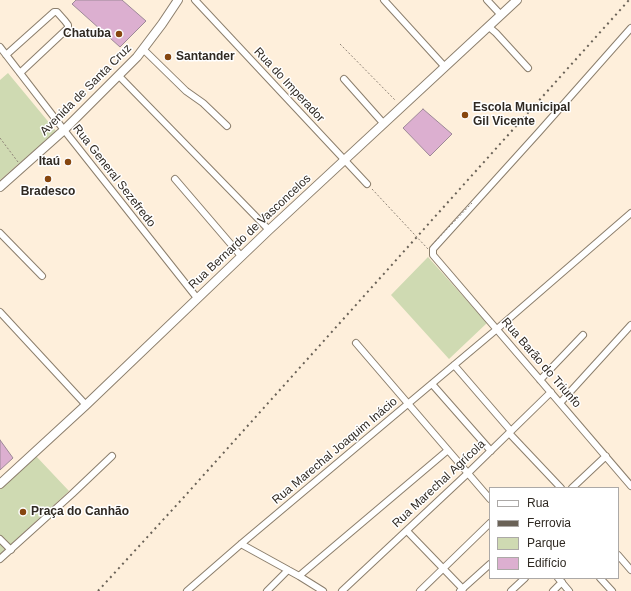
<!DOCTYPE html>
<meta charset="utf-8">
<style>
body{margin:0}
#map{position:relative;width:631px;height:591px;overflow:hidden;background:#feefdb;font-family:Helvetica,sans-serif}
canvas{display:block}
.legend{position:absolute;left:489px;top:487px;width:130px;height:92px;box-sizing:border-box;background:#fff;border:1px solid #aca9a7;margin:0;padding:5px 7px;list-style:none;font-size:12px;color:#2f2922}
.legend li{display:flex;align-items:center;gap:8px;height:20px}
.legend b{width:20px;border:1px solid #aca9a7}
</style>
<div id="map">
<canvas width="631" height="591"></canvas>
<ul class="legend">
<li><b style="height:5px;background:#fff"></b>Rua</li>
<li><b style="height:5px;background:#6a6257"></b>Ferrovia</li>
<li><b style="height:11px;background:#cfdab2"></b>Parque</li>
<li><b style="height:11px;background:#dcafd0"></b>Edifício</li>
</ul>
</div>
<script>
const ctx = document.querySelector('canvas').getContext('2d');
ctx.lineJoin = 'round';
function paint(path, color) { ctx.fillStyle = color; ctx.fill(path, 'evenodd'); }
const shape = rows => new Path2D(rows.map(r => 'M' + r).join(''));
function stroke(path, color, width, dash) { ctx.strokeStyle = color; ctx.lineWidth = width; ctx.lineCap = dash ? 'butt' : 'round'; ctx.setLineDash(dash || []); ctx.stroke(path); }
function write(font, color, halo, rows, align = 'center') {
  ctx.font = font + ' Helvetica,sans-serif'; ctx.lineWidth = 3; ctx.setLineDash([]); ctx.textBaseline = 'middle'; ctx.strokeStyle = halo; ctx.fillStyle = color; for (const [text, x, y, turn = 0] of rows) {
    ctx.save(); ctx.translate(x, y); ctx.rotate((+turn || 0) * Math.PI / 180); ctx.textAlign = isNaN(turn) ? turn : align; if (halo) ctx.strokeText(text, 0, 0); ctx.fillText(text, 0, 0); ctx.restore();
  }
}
const green = shape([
 [8,73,56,131,0,180,0,80],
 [428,257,487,323,449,359,391,295],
 [35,455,69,491,0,554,0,486]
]);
const building = shape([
 [76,0,122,0,146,21,120,47,72,4,76,0],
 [423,109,452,134,430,156,403,128,423,109],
 [0,440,13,458,0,470,0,440]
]);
const path = shape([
 [340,44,396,101],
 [0,138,18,162]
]);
const minor = shape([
 [195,0,367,184],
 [384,0,445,67],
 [487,0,501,15],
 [489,27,496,33,528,68],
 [631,28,538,133,433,249,433,255,631,486],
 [0,47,64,130,197,298],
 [143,49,186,91,203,103,227,126],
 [6,55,54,12,57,12,65,21,68,25,68,28,20,73],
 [119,76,269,230],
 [344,79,384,124],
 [175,179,241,256],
 [0,233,42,276],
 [0,312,86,405],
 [356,343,490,499],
 [454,365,511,431],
 [540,380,583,335],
 [432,384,491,451],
 [560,403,631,325],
 [509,433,561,488],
 [572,488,606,456],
 [407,531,463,589],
 [0,539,11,550],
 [241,544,299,576,323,591],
 [618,555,631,570],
 [0,559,72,494,112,456],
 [299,576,448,450],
 [558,578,569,591],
 [600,578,612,591],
 [187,591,241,544,497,329,631,213],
 [267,591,288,570],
 [342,591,468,473,551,392],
 [420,591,490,523],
 [460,591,490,564],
 [511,591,525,578],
 [553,591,562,582]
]);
const major = shape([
 [0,187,64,130,137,57,162,24,178,0],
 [0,484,86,405,269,230,517,0]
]);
const rail = shape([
 [98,591,184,497,629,0]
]);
const pathBridge = shape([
 [372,189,428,249,472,203]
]);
const markers = [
 [119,34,4,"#86460f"],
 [168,57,4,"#86460f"],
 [465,115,4,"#86460f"],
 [68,162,4,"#86460f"],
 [48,179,4,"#86460f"],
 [23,512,4,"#86460f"]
];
const poiNames = [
 ["Chatuba",111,34,"right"],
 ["Santander",176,57],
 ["Escola Municipal",473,108],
 ["Gil Vicente",473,122],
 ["Itaú",60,162,"right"],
 ["Bradesco",48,192,"center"],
 ["Praça do Canhão",31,512]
];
const streetNames = [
 ["Rua do Imperador",289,85,47],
 ["Avenida de Santa Cruz",86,90,-45],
 ["Rua General Sezefredo",114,176,52],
 ["Rua Bernardo de Vasconcelos",250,232,-43],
 ["Rua Barão do Triunfo",541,363,49],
 ["Rua Marechal Joaquim Inácio",335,451,-40],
 ["Rua Marechal Agrícola",439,484,-43]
];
paint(green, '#cfdab2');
paint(building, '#dcafd0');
stroke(building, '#9d8997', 1);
stroke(minor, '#8b7e6c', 8);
stroke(major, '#8b7e6c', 10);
stroke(path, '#8e8377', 1, [2, 2]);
stroke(minor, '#fff', 6);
stroke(major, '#fff', 8);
stroke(rail, '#6a6257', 2, [2, 4]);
stroke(pathBridge, '#8e8377', 1, [2, 2]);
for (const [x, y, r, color] of markers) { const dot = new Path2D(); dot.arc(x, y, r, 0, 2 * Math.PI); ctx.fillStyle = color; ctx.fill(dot); stroke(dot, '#fff', 1.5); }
write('bold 12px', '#2f2922', '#fff', poiNames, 'left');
write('12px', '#2f2922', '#fff', streetNames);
</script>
